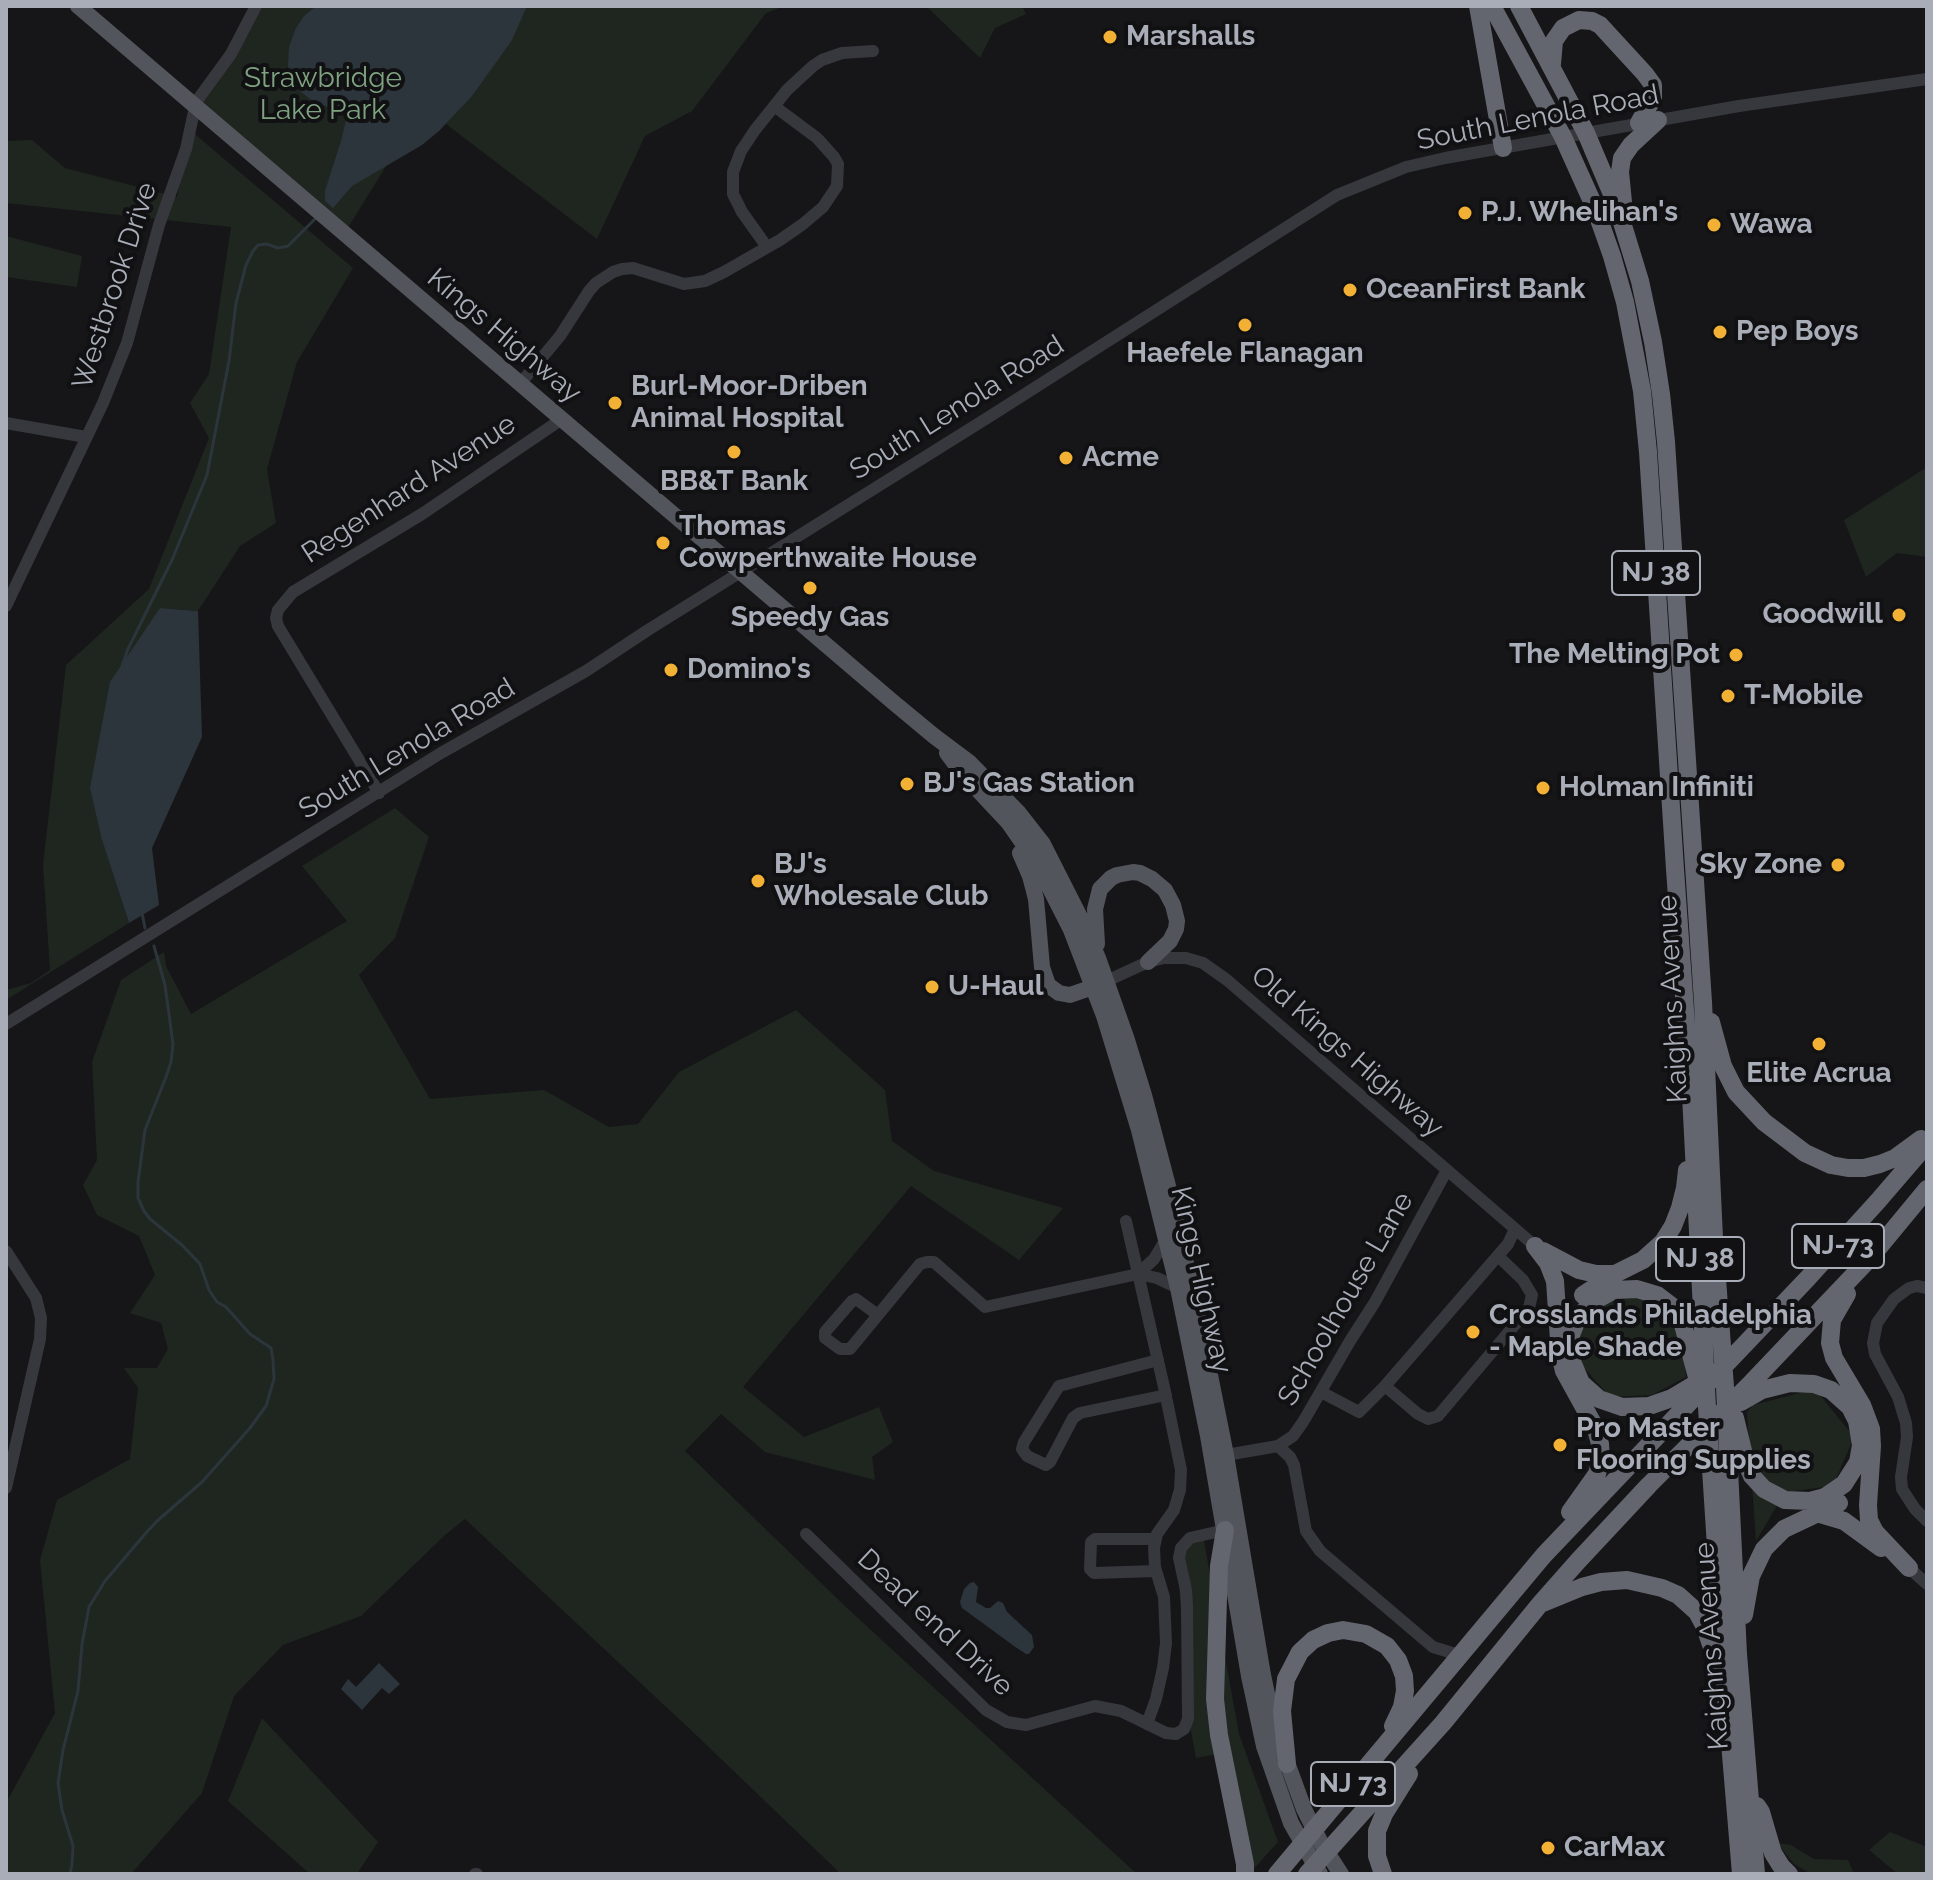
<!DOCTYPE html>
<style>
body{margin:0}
#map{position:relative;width:1933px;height:1880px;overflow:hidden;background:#161618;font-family:Raleway,sans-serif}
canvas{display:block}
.frame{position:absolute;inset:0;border:8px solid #a8adb8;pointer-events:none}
</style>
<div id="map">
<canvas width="1933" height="1880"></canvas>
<div class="frame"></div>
</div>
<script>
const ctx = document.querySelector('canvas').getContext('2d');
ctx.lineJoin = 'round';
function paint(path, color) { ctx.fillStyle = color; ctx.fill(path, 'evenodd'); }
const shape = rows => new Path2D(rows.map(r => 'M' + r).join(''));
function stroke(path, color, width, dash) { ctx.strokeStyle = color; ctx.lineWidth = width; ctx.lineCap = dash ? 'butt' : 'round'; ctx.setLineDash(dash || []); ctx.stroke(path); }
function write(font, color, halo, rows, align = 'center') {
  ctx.font = font + ' Raleway,sans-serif'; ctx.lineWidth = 8; ctx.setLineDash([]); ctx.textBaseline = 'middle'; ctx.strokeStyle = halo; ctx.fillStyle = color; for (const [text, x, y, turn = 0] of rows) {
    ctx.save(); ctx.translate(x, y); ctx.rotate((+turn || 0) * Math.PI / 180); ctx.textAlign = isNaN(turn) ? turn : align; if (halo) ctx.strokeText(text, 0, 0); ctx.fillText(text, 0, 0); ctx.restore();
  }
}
const green = shape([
 [257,6,785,6,766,13,692,111,645,136,597,239,446,124,495,61,398,147,344,234,196,102],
 [926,6,1022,6,1026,14,995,28,980,58],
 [190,130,353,268,297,362,267,469,276,523,240,546,198,611,160,608,102,840,129,923,6,1000,6,990,31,983,50,970,43,865,66,665,149,589,209,438,190,403,209,374,231,227,6,203,6,141,32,140,65,168,177,197],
 [6,236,82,256,77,287,6,277],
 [1927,467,1927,557,1897,553,1866,577,1844,520],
 [395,808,429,837,395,938,359,975,430,1099,544,1090,609,1127,638,1124,679,1072,796,1010,885,1090,892,1141,934,1171,1063,1208,1019,1260,911,1186,743,1387,804,1437,879,1407,893,1442,872,1457,875,1480,765,1452,721,1414,685,1451,848,1609,1137,1874,841,1874,694,1733,465,1519,445,1535,361,1616,283,1645,234,1696,202,1793,131,1874,6,1874,6,1803,55,1713,40,1560,57,1500,130,1459,138,1388,124,1368,157,1368,168,1349,161,1323,130,1313,155,1275,139,1236,97,1215,83,1185,97,1160,92,1062,121,980,164,952,166,966,191,1014,347,921,302,866],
 [1618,1293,1656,1299,1681,1331,1684,1340,1686,1377,1652,1395,1610,1397,1577,1360,1581,1324],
 [1815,1389,1854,1437,1833,1486,1785,1492,1756,1541,1747,1412,1753,1405],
 [1203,1536,1239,1734,1278,1842,1250,1873,1223,1753,1196,1758,1188,1715,1177,1557,1192,1538],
 [262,1718,378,1842,357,1874,310,1874,228,1801],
 [1890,1832,1927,1847,1927,1874,1898,1874,1869,1850],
 [1777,1843,1791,1845,1814,1859,1848,1860,1854,1874,1811,1874,1794,1864]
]);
const water = shape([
 [316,6,527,6,512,40,472,96,439,131,422,145,352,186,333,208,325,201,325,191,341,141,347,116,346,113,314,102,300,91,290,78,288,65,289,47,296,28,304,16],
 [160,608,198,611,202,737,152,848,159,905,129,923,102,840,90,788,110,682],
 [974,1582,978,1587,976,1602,986,1608,990,1608,998,1601,1003,1603,1007,1612,1032,1635,1034,1647,1029,1654,1026,1654,1014,1646,962,1608,960,1602,964,1589,970,1583],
 [379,1663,400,1684,389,1694,382,1688,362,1710,341,1689,348,1679,356,1687]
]);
const stream = shape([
 [122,666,128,649,172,560,207,475,229,361,236,303,246,265,253,251,258,245,267,244,278,248,288,246,317,217],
 [142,913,145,928],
 [70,1874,72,1864,73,1846,62,1810,58,1783,63,1750,78,1691,82,1644,89,1607,105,1581,145,1534,157,1521,202,1482,250,1428,266,1406,274,1379,273,1360,271,1348,250,1334,226,1307,217,1302,209,1290,200,1264,182,1245,150,1219,144,1211,138,1198,138,1182,145,1130,166,1077,171,1062,173,1044,165,985,154,946]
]);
const minor = shape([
 [767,247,742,212,733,194,733,172,741,151,755,130,787,90,813,66,822,60,842,53,873,51],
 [520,384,560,336,589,291,596,283,613,272,622,269,633,268,684,284,705,281,724,272,780,240,803,224,823,207,837,186,838,164,834,157,817,138,774,106],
 [6,423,86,437],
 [6,606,103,403,127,343,159,225,186,149,196,102,231,54,256,6],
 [379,793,278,626,276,618,278,610,293,592,422,514,562,419],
 [1100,984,1148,962,1164,958,1186,958,1203,963,1227,980,1535,1246],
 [6,1024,441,753,586,671,648,630,992,415,1337,195,1406,167,1445,158,1739,106,1927,79],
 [1126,1221,1164,1387,1181,1470,1180,1490,1174,1510,1157,1534,1154,1548,1155,1567,1164,1597,1166,1643,1163,1668,1156,1699,1147,1724],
 [6,1251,36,1298,41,1318,40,1339,6,1488],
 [1138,1274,1154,1259,1166,1239],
 [1927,1288,1917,1286,1909,1288,1894,1299,1877,1323,1873,1343,1875,1354,1898,1397,1906,1423,1907,1437,1901,1477,1902,1489,1915,1509,1927,1521],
 [878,1315,856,1299,852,1301,825,1332,825,1338,840,1349,850,1349,920,1264,927,1262,934,1262,985,1307,1138,1274,1157,1278,1178,1288],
 [1158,1360,1059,1386,1024,1442,1022,1449,1027,1456,1046,1465,1050,1462,1073,1418,1080,1413,1166,1395],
 [1385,1386,1418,1414,1428,1419,1438,1416,1529,1308,1532,1295,1523,1280,1498,1256],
 [1321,1392,1359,1412,1385,1386,1508,1244,1515,1229],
 [1278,1446,1293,1436,1303,1422,1350,1341,1375,1302,1447,1170],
 [1226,1455,1278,1446,1290,1457,1294,1465,1306,1531,1320,1551,1433,1647,1459,1655],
 [806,1534,986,1710,1007,1722,1026,1725,1095,1706,1121,1711,1166,1733,1176,1734,1184,1729,1188,1719,1187,1605,1186,1590,1179,1558,1181,1548,1190,1538,1225,1530],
 [1155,1539,1095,1539,1091,1542,1090,1569,1094,1573,1156,1571],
 [1909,1568,1927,1584],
 [475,1874,477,1874]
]);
const major = shape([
 [78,6,893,702,934,736,970,763,1018,812,1043,844,1080,917,1098,958,1127,1040,1144,1095,1172,1201,1201,1330,1226,1455,1263,1675,1274,1727,1304,1809,1321,1843,1341,1874],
 [947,753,962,773,1008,822,1038,865,1071,930,1104,1016,1139,1130,1178,1288,1208,1436,1249,1676,1264,1746,1291,1823,1320,1874],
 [1020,853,1030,876,1036,899,1042,967,1048,985,1059,993,1070,995,1093,987],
 [1097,944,1095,909,1100,889,1111,878,1117,875,1133,872,1140,873,1152,879,1165,890,1173,905,1177,921,1176,929,1170,941,1148,962]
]);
const highway = shape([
 [1478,6,1503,148],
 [1492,6,1563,137,1595,208,1612,256,1625,302,1642,391,1648,452,1675,869,1691,1095,1707,1407,1724,1671,1741,1874],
 [1519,6,1586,133,1617,206,1640,281,1653,342,1661,394,1666,442,1703,1002,1714,1238,1725,1387,1738,1654,1756,1874],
 [1552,64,1554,41,1563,28,1579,20,1592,21,1600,25,1645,74,1653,85,1653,98,1639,123],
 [1623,202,1620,172,1622,158,1631,145,1658,120],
 [1711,1022,1723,1066,1736,1092,1764,1122,1805,1153,1831,1165,1848,1168,1864,1168,1880,1164,1895,1158,1921,1139],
 [1535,1246,1548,1263,1555,1281,1560,1355,1564,1371,1596,1429,1600,1444,1601,1459,1597,1474,1570,1512],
 [1543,1251,1579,1270,1596,1274,1615,1274],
 [1847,1294,1832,1320,1830,1343,1834,1358,1862,1405,1871,1429,1872,1446,1868,1505,1869,1520,1875,1532,1909,1568],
 [1583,1295,1615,1274,1643,1260,1663,1242,1673,1226,1680,1208,1685,1188,1687,1170],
 [1698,1381,1682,1321,1674,1308,1657,1295,1637,1289,1614,1290,1592,1302,1577,1320,1571,1335,1571,1359,1581,1383,1599,1399,1622,1407,1649,1406,1672,1398,1702,1380],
 [1735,1418,1745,1459,1752,1476,1764,1489,1785,1500,1810,1501,1825,1497,1844,1484,1858,1462,1861,1445,1857,1421,1850,1407,1831,1390,1814,1384,1790,1383,1762,1390,1741,1402],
 [1817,1513,1844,1521,1881,1548],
 [1225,1530,1219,1566,1215,1699,1219,1735,1245,1864,1245,1874],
 [1543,1603,1582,1587,1601,1582,1627,1580,1662,1588,1678,1595,1697,1612,1705,1627,1717,1662],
 [1744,1615,1751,1576,1764,1549,1784,1529,1839,1503],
 [1287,1764,1282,1711,1286,1679,1300,1652,1313,1640,1328,1633,1343,1630,1366,1634,1387,1646,1398,1660,1404,1676,1405,1691,1402,1707,1393,1726],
 [1757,1806,1761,1812,1773,1853,1781,1866,1789,1874],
 [1277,1874,1544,1555,1808,1278,1878,1201,1927,1144],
 [1307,1874,1443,1723,1540,1604,1578,1561,1649,1485,1752,1382,1870,1258,1927,1189],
 [1383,1874,1377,1856,1377,1831,1384,1814,1409,1774]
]);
const markers = [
 [1110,37,8,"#f2b134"],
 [1465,213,8,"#f2b134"],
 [1714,225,8,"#f2b134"],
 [1350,290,8,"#f2b134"],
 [1245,325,8,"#f2b134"],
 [1720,332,8,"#f2b134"],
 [615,403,8,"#f2b134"],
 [734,452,8,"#f2b134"],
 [1066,458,8,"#f2b134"],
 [663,543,8,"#f2b134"],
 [810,588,8,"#f2b134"],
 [1899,615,8,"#f2b134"],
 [1736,655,8,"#f2b134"],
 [671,670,8,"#f2b134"],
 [1728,696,8,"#f2b134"],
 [907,784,8,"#f2b134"],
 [1543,788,8,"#f2b134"],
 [1838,865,8,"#f2b134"],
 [758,881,8,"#f2b134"],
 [932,987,8,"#f2b134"],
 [1819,1044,8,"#f2b134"],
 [1473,1332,8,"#f2b134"],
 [1560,1445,8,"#f2b134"],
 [1548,1848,8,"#f2b134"]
];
const shields = [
 [1656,573,88],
 [1838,1246,92],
 [1700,1259,88],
 [1353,1784,84]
];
const shieldNames = [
 ["NJ 38",1656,573],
 ["NJ-73",1838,1246],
 ["NJ 38",1700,1259],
 ["NJ 73",1353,1784]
];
const poiNames = [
 ["Marshalls",1126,37],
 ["P.J. Whelihan's",1481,213],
 ["Wawa",1730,225],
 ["OceanFirst Bank",1366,290],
 ["Pep Boys",1736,332],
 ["Haefele Flanagan",1245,354,"center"],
 ["Burl-Moor-Driben",631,387],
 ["Animal Hospital",631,419],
 ["Acme",1082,458],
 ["BB&T Bank",734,482,"center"],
 ["Thomas",679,527],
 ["Cowperthwaite House",679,559],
 ["Goodwill",1883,615,"right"],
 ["Speedy Gas",810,618,"center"],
 ["The Melting Pot",1720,655,"right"],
 ["Domino's",687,670],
 ["T-Mobile",1744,696],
 ["BJ's Gas Station",923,784],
 ["Holman Infiniti",1559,788],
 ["BJ's",774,865],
 ["Wholesale Club",774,897],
 ["Sky Zone",1822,865,"right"],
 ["U-Haul",948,987],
 ["Elite Acrua",1819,1074,"center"],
 ["Crosslands Philadelphia",1489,1316],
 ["- Maple Shade",1489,1348],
 ["Pro Master",1576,1429],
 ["Flooring Supplies",1576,1461],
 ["CarMax",1564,1848]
];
const parkNames = [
 ["Strawbridge",323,79],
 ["Lake Park",323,111]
];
const streetNames = [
 ["South Lenola Road",1538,118,-11],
 ["Westbrook Drive",115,286,-72],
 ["Kings Highway",504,336,40],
 ["South Lenola Road",957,408,-32],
 ["Regenhard Avenue",409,489,-33],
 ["South Lenola Road",407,749,-31],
 ["Kaighns Avenue",1673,999,-93],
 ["Old Kings Highway",1347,1052,41],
 ["Kings Highway",1201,1280,77],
 ["Schoolhouse Lane",1346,1299,-60],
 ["Dead end Drive",935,1623,43],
 ["Kaighns Avenue",1712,1646,-94]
];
paint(green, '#1e261f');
paint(water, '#2c353c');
stroke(stream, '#2c353c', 3);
stroke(minor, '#37383d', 12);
stroke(major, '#53555c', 16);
stroke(highway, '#63666e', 18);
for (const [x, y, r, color] of markers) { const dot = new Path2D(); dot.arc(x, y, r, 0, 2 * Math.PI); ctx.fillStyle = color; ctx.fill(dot); stroke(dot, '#111113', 3); }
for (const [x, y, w] of shields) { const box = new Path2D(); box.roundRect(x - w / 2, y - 22, w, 44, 6); ctx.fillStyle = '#111113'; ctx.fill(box); stroke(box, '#a8adb8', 2); }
write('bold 26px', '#a8adb8', null, shieldNames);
write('bold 28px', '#a8adb8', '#111113', poiNames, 'left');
write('28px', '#7fa381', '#111113', parkNames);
write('28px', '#a8adb8', '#111113', streetNames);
</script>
